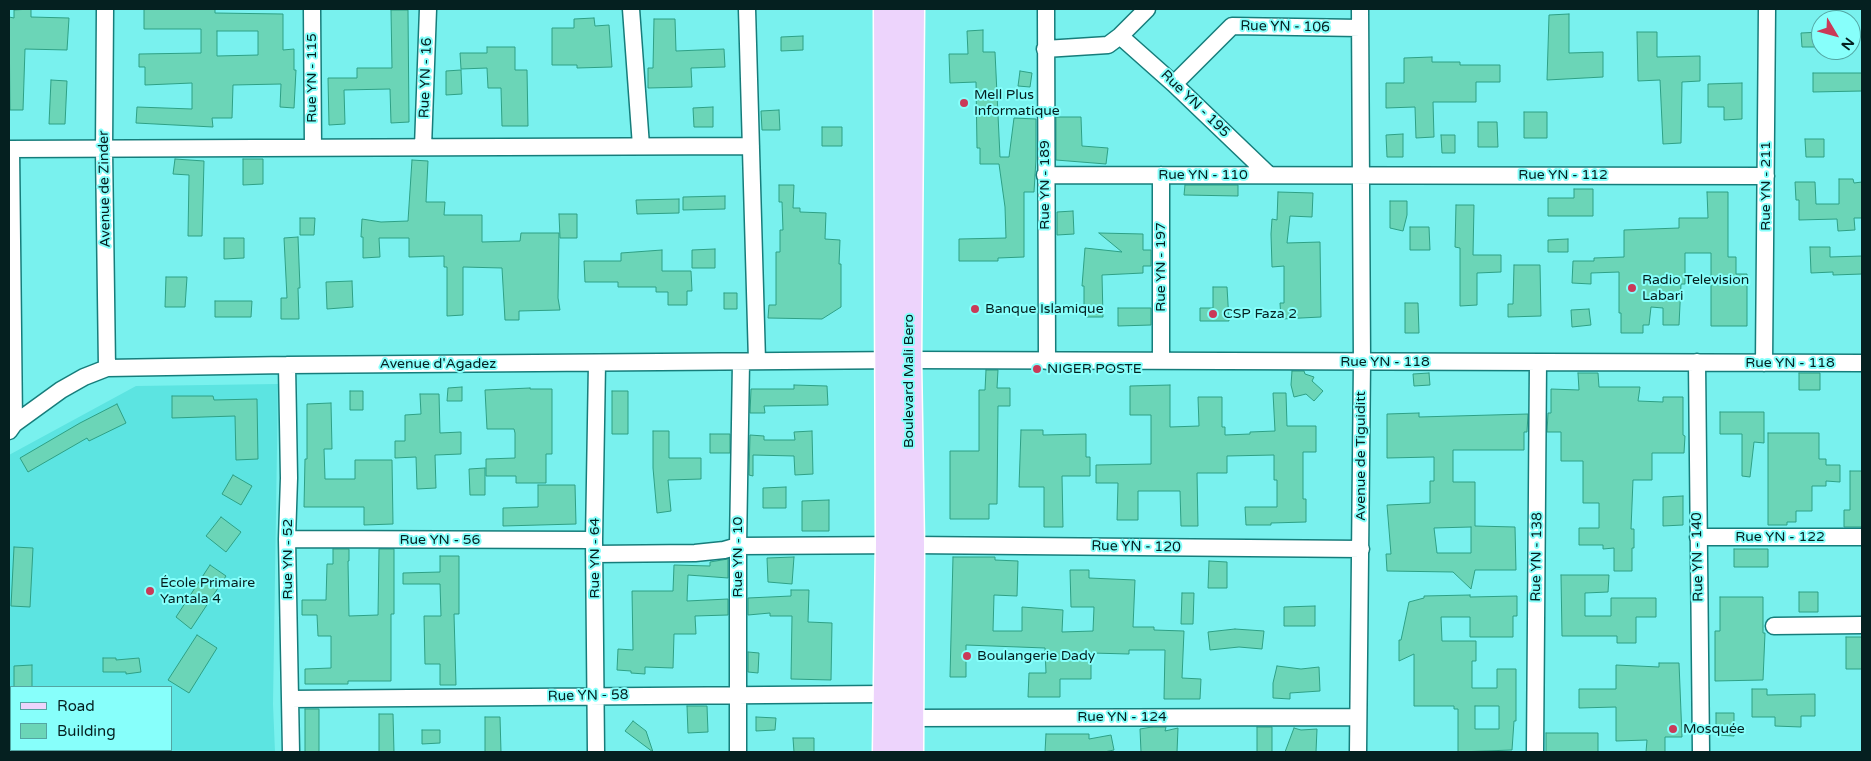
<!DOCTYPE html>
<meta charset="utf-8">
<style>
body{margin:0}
#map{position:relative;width:1871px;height:761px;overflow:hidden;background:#79f1ee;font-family:"Varela Round",sans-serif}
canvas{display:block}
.frame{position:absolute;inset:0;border:10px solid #052020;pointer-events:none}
.legend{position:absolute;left:10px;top:686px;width:162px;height:65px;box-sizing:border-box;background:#87fffb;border:1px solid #53a6a3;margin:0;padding:6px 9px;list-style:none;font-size:15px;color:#052020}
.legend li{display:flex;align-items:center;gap:10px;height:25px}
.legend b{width:25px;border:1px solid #53a6a3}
.north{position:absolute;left:1811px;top:10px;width:50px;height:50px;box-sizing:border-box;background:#87fffb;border:1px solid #53a6a3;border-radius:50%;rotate:127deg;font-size:14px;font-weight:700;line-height:20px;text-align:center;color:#052020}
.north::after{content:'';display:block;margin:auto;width:18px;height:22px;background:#ca3a58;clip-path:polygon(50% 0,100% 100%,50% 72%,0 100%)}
</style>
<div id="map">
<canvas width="1871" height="761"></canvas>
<div class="frame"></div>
<ul class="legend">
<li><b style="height:6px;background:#edd4fc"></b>Road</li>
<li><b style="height:14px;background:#6bd5b7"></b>Building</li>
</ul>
<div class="north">N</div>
</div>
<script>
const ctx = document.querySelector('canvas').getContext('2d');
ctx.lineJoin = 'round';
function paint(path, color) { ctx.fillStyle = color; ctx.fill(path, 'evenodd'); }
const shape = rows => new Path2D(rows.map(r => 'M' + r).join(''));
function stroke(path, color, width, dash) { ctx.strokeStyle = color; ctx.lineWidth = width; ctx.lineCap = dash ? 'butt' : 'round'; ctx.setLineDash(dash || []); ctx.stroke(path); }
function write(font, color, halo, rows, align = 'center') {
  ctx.font = font + ' "Varela Round",sans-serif'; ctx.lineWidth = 4; ctx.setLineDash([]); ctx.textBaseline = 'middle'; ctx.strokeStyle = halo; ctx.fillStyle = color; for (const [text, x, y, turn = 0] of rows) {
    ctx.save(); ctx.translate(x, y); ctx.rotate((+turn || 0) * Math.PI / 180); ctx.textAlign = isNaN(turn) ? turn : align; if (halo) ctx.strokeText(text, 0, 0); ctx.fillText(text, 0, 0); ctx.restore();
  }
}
const built = shape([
 [278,384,273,704,275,752,9,752,9,455,136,386],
 [11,687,171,687,171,750,11,750]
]);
const building = shape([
 [31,9,31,17,69,18,67,50,25,49,23,110,10,110,9,17,14,18,14,10,31,9],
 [144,9,215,9,215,13,283,14,283,50,294,49,294,70,296,70,294,108,280,107,281,84,233,85,232,118,212,118,213,127,136,123,137,107,192,109,192,83,145,85,145,67,139,67,139,54,201,53,201,29,144,29,144,9],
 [217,31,258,31,258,55,217,56,217,31],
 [391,10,408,10,409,122,391,123,390,89,344,90,345,124,329,125,328,78,357,78,357,68,392,68,391,10],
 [1569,14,1569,53,1603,52,1603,77,1547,80,1549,15,1569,14],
 [594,18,595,26,609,25,612,67,577,68,577,65,552,65,552,28,574,28,574,19,594,18],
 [654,19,675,19,676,51,724,49,725,67,691,68,692,87,648,88,648,68,653,68,654,19],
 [983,30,983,52,995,52,1000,157,1009,157,1014,118,1036,119,1036,159,1034,192,1024,192,1024,257,998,258,998,261,959,261,959,239,1006,238,1005,207,999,164,980,164,980,148,977,148,976,82,950,83,949,54,968,54,967,31,983,30],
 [1637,32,1657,32,1657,57,1700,56,1700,81,1682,82,1681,143,1663,144,1660,80,1638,81,1637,32],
 [1821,32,1821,47,1802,47,1801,33,1821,32],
 [803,36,803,50,781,51,781,37,803,36],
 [487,47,515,47,515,70,527,70,528,126,502,126,501,88,488,88,487,68,461,69,460,53,487,53,487,47],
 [1432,57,1432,62,1460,62,1460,65,1500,65,1500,82,1476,82,1476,102,1433,102,1434,137,1416,138,1415,107,1386,108,1386,83,1404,83,1404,58,1432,57],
 [461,70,462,94,446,95,446,71,461,70],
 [1020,71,1032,73,1030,87,1018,86,1020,71],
 [1813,73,1862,73,1862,91,1813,92,1813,73],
 [51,80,67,81,65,124,49,124,51,80],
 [1742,83,1742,119,1724,120,1724,107,1708,107,1708,84,1742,83],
 [713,107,713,127,694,127,693,108,713,107],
 [779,110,780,130,762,130,761,111,779,110],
 [1524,112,1547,112,1547,138,1524,138,1524,112],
 [1056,117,1081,117,1082,146,1108,148,1106,164,1056,160,1056,117],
 [1478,122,1497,122,1498,147,1478,147,1478,122],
 [822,127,842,127,842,146,822,146,822,127],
 [1403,134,1403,157,1387,157,1386,135,1403,134],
 [1441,135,1455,135,1455,153,1442,153,1441,135],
 [1805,139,1824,139,1824,157,1806,157,1805,139],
 [175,159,204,161,202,236,188,236,189,175,173,174,175,159],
 [243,159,263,159,263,184,243,185,243,159],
 [412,160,428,161,426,202,445,202,444,215,482,215,482,242,520,241,521,233,559,233,558,298,560,310,519,311,519,320,505,320,502,268,463,267,463,315,447,316,447,267,444,267,444,256,409,257,409,238,379,238,380,257,363,258,363,237,361,237,362,219,381,222,408,221,412,160],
 [1839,179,1853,179,1854,183,1862,182,1862,218,1854,218,1855,230,1838,231,1837,219,1799,220,1799,200,1796,200,1795,182,1815,182,1816,204,1839,204,1839,179],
 [779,185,794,185,793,208,800,208,800,212,826,213,825,239,840,240,839,264,841,264,841,307,822,319,768,318,769,305,776,305,776,252,780,252,780,230,783,230,782,202,779,202,779,185],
 [1185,185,1238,185,1238,196,1184,195,1185,185],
 [1574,189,1593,189,1593,216,1548,216,1548,198,1574,198,1574,189],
 [1278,192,1313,193,1312,217,1290,216,1287,243,1320,242,1321,317,1281,319,1280,303,1284,303,1284,266,1272,267,1271,234,1272,219,1277,220,1278,192],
 [1707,192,1728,192,1728,257,1736,257,1736,274,1747,274,1747,326,1711,326,1711,253,1685,253,1685,284,1681,284,1679,325,1663,325,1663,308,1651,307,1649,325,1643,325,1643,333,1621,333,1621,313,1619,313,1619,272,1591,273,1591,284,1572,283,1573,261,1594,261,1594,258,1624,257,1624,230,1679,228,1679,218,1708,218,1707,192],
 [725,196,725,209,683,210,683,197,725,196],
 [679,199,679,213,637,214,636,200,679,199],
 [1390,201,1407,201,1407,215,1403,231,1390,228,1390,201],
 [1456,205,1474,205,1473,255,1501,255,1501,272,1477,273,1477,305,1460,306,1460,248,1455,247,1456,205],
 [1073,211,1074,234,1057,235,1057,212,1073,211],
 [559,214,577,214,577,238,560,238,559,214],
 [300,218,315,218,314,235,300,235,300,218],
 [1410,227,1429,227,1430,250,1410,250,1410,227],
 [1099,233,1143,234,1143,250,1151,250,1151,266,1143,266,1143,273,1102,275,1103,317,1084,317,1084,286,1082,286,1085,248,1122,252,1099,233],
 [298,237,300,288,298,288,299,319,281,319,281,298,287,298,284,238,298,237],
 [224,238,244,238,244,258,224,259,224,238],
 [1568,239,1568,252,1548,252,1548,240,1568,239],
 [1810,247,1830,247,1830,257,1862,256,1862,274,1833,275,1833,272,1811,273,1810,247],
 [715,249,715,268,692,268,692,250,715,249],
 [662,250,662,271,691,271,692,291,687,291,687,305,668,305,668,292,656,292,656,287,618,287,618,282,585,282,584,261,621,261,621,253,662,250],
 [1514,265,1540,265,1541,316,1508,317,1508,304,1513,304,1514,265],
 [166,277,187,277,185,307,165,307,166,277],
 [352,281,353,307,327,309,326,282,352,281],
 [1213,287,1227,287,1229,321,1200,321,1200,308,1213,308,1213,287],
 [724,293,737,293,737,309,724,309,724,293],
 [215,301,252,301,251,317,215,317,215,301],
 [1405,303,1418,303,1419,333,1405,333,1405,303],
 [1118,308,1151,308,1151,325,1118,326,1118,308],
 [1589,309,1591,325,1572,327,1571,310,1589,309],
 [986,370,998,370,997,388,1010,388,1010,406,998,406,997,504,989,504,989,519,950,519,950,451,979,451,979,390,985,390,986,370],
 [1292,371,1304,371,1305,374,1314,377,1312,381,1323,391,1314,401,1306,394,1294,397,1291,385,1292,371],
 [1429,373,1430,385,1414,386,1413,374,1429,373],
 [1578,373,1598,373,1599,387,1640,387,1638,401,1663,402,1663,397,1683,397,1683,435,1685,436,1684,453,1652,453,1652,480,1633,480,1631,529,1634,529,1634,548,1632,548,1632,571,1614,571,1614,548,1603,549,1603,545,1579,545,1579,528,1599,528,1599,503,1583,503,1583,461,1561,461,1561,432,1547,432,1548,413,1551,413,1551,389,1579,390,1578,373],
 [1799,373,1820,373,1820,390,1799,390,1799,373],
 [794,385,827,386,828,405,764,406,765,413,750,413,751,389,794,389,794,385],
 [1170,385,1170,427,1199,426,1198,397,1222,397,1222,427,1225,427,1225,435,1250,434,1250,432,1275,431,1273,393,1286,393,1287,426,1316,426,1316,452,1303,452,1303,499,1306,499,1306,522,1271,523,1271,525,1246,525,1245,507,1277,507,1277,480,1274,480,1274,455,1227,456,1227,473,1197,473,1198,526,1181,526,1180,491,1138,491,1138,520,1117,520,1118,483,1096,483,1096,465,1151,464,1151,415,1130,415,1130,386,1170,385],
 [462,387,462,401,447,401,448,388,462,387],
 [530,388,530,389,552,389,552,454,546,454,546,483,516,483,516,476,486,476,486,459,515,458,515,433,514,429,487,429,485,390,530,388],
 [350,391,363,391,363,410,350,410,350,391],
 [612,391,628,391,628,434,612,434,612,391],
 [420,394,439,394,440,433,461,432,461,454,435,455,436,488,417,489,416,457,395,458,395,441,405,441,405,415,421,414,420,394],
 [172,396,213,396,214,400,257,399,258,459,236,460,235,416,172,418,172,396],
 [331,403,332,449,324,449,325,479,355,479,355,460,392,460,393,524,364,525,364,507,304,507,305,459,307,459,307,404,331,403],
 [117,404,126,423,89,441,87,438,28,472,20,458,80,423,117,404],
 [1720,412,1764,412,1764,443,1754,442,1750,477,1742,476,1742,434,1720,434,1720,412],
 [1419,413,1419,417,1528,414,1527,432,1524,432,1524,450,1453,450,1453,482,1475,482,1475,526,1515,527,1516,570,1475,570,1471,589,1453,572,1387,571,1386,554,1391,554,1387,505,1430,503,1430,481,1434,481,1434,457,1387,458,1387,414,1419,413],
 [1471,527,1471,553,1437,553,1434,528,1471,527],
 [1021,430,1043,430,1043,435,1086,434,1086,457,1090,457,1090,476,1062,476,1063,527,1044,527,1044,487,1019,487,1021,430],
 [653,431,669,431,669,458,701,458,701,479,668,480,671,511,657,513,653,468,653,431],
 [812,431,813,474,795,475,794,456,753,455,753,476,749,475,750,435,764,436,764,440,795,440,794,432,812,431],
 [1768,433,1819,433,1819,459,1826,459,1826,465,1840,465,1840,482,1826,481,1826,486,1812,486,1812,511,1796,511,1796,522,1787,522,1787,525,1768,525,1768,433],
 [710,434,730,434,730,453,710,453,710,434],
 [485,468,485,495,470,495,469,469,485,468],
 [1850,471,1862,471,1862,527,1844,527,1844,510,1850,510,1850,471],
 [233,475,252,486,241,505,222,494,233,475],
 [538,485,575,485,576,524,503,526,503,508,538,507,538,485],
 [786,487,786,508,763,508,763,488,786,487],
 [1683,496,1683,525,1663,526,1663,497,1683,496],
 [829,500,829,531,802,531,802,501,829,500],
 [221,517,241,532,226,552,206,536,221,517],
 [14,547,33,548,30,607,11,606,14,547],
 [333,549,349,549,349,561,348,561,349,616,378,615,379,549,394,549,394,614,391,614,391,681,348,681,348,684,305,684,305,669,331,668,331,636,318,636,317,615,302,615,302,600,326,600,327,564,333,564,333,549],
 [1734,549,1768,549,1768,567,1734,567,1734,549],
 [440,556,459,556,459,614,454,614,456,685,440,685,440,664,425,664,424,616,441,616,440,584,403,584,403,573,440,572,440,556],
 [794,557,792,584,768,582,767,558,794,557],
 [953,557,995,557,995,560,1018,561,1017,596,994,595,993,631,1022,631,1022,607,1063,610,1062,632,1093,631,1094,607,1071,607,1070,570,1089,570,1089,578,1135,580,1133,627,1154,627,1154,630,1184,631,1182,678,1201,679,1200,699,1164,699,1165,650,1129,650,1129,654,1091,653,1091,679,1060,679,1060,697,1028,697,1029,673,1046,673,1045,648,966,645,966,677,950,677,953,557],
 [728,559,728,578,688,575,687,601,728,599,728,615,695,616,696,634,674,634,673,668,645,667,645,674,631,673,631,671,617,670,618,649,633,650,632,591,673,591,674,565,710,566,710,562,728,559],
 [1209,561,1227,562,1227,588,1208,588,1209,561],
 [210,565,226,576,191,629,176,617,210,565],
 [1561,575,1609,575,1608,592,1585,593,1585,616,1611,616,1611,598,1656,598,1656,617,1636,617,1636,643,1617,643,1617,636,1562,636,1561,575],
 [791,590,809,590,808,622,832,623,831,680,791,679,792,616,770,616,770,613,748,615,748,598,791,596,791,590],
 [1799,592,1818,592,1818,612,1799,612,1799,592],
 [1182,593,1194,593,1193,624,1181,624,1182,593],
 [1470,595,1470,597,1517,596,1517,616,1513,616,1513,637,1470,637,1470,617,1441,617,1442,641,1476,641,1476,661,1472,661,1472,688,1497,688,1497,669,1516,669,1516,721,1514,721,1512,750,1458,752,1458,709,1454,709,1454,706,1414,706,1414,654,1399,661,1399,640,1401,640,1409,602,1424,598,1424,596,1470,595],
 [1475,706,1499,706,1499,729,1475,729,1475,706],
 [1720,597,1763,597,1763,633,1765,633,1763,680,1715,681,1715,631,1720,631,1720,597],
 [1315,606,1315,626,1284,626,1284,607,1315,606],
 [1235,629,1264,631,1262,649,1239,647,1210,650,1208,632,1235,629],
 [197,635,217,648,189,693,168,680,197,635],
 [1846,637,1862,637,1862,669,1846,669,1846,637],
 [748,652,759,653,758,673,748,672,748,652],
 [103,658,116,658,116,660,139,658,141,672,126,674,126,672,103,672,103,658],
 [1659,663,1679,663,1682,737,1665,737,1665,752,1646,752,1647,740,1616,741,1616,707,1579,708,1579,689,1616,689,1616,665,1659,667,1659,663],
 [32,665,32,687,14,687,14,666,32,665],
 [1277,666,1301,669,1319,667,1320,691,1290,693,1290,699,1273,698,1273,683,1277,666],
 [1752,689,1767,689,1767,695,1815,694,1815,716,1801,716,1801,727,1775,726,1775,717,1752,717,1752,689],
 [687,706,707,706,708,732,688,733,687,706],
 [305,709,319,709,319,752,305,752,305,709],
 [1716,713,1734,713,1734,736,1716,735,1716,713],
 [379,714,393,714,394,752,379,752,379,714],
 [485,717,500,717,501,752,485,752,485,717],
 [756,717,776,718,775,730,756,731,756,717],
 [633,721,646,731,653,752,625,731,633,721],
 [1152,727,1166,727,1165,731,1178,728,1177,752,1141,752,1140,729,1152,727],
 [1257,727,1272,727,1272,752,1257,752,1257,727],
 [1294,728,1301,730,1317,729,1316,752,1285,752,1294,728],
 [422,730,440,730,440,743,422,744,422,730],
 [1546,733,1598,733,1598,752,1546,752,1546,733],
 [1046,734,1089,734,1089,739,1111,735,1114,750,1104,752,1045,752,1046,734],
 [793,738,814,738,814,752,794,752,793,738]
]);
const street = shape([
 [105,9,104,149,107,368],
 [312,9,313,148],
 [631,9,641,146],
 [747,9,757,361],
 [1046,9,1047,361],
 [1120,36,1174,84,1268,174],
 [1045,49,1108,45,1120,36,1147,9],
 [1174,84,1232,26,1360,28],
 [423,147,428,9],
 [9,149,751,146],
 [11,149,14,424],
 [1045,175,1766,176],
 [1161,360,1161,175],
 [1697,362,1701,752],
 [1764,363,1767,9],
 [287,365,289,478,287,539,291,752],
 [9,431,14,424,61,390,84,377,107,368,287,365,908,360,1862,363],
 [1698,537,1862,537],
 [287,539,594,540],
 [594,554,695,553,724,550,738,546,911,545,1361,549],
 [1774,626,1862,625],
 [290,699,886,694],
 [901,718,1358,717],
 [596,752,594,540,597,363],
 [738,752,738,546,741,362],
 [1358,752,1362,362,1360,9],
 [1535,752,1538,362]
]);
const primary = shape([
 [886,752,889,545,887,9],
 [910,752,911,545,908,360,911,9]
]);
const markers = [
 [964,103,5,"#ca3a58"],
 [1632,288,5,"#ca3a58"],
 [975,309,5,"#ca3a58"],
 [1213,314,5,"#ca3a58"],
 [1037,369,5,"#ca3a58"],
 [150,591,5,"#ca3a58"],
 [967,656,5,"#ca3a58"],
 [1673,729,5,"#ca3a58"]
];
const streetNames = [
 ["Rue YN - 106",1285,27,1],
 ["Rue YN - 115",312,78,-90],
 ["Rue YN - 16",426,78,-88],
 ["Rue YN - 195",1195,104,44],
 ["Rue YN - 110",1203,175],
 ["Rue YN - 112",1563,175],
 ["Rue YN - 189",1045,185,-90],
 ["Rue YN - 211",1766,186,-90],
 ["Avenue de Zinder",105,189,-91],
 ["Rue YN - 197",1161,267,-90],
 ["Rue YN - 118",1385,362],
 ["Rue YN - 118",1790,363],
 ["Avenue d'Agadez",438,364],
 ["Boulevard Mali Bero",909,381,-90],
 ["Avenue de Tiguiditt",1361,456,-90],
 ["Rue YN - 122",1780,537],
 ["Rue YN - 56",440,540],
 ["Rue YN - 120",1136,547,1],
 ["Rue YN - 10",738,557,-90],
 ["Rue YN - 138",1537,557,-89],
 ["Rue YN - 140",1698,557,-91],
 ["Rue YN - 64",595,558,-90],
 ["Rue YN - 52",288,559,-90],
 ["Rue YN - 58",588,696,-1],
 ["Rue YN - 124",1122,717]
];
const poiNames = [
 ["Mell Plus",974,95],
 ["Informatique",974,111],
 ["Radio Television",1642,280],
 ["Labari",1642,296],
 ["Banque Islamique",985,309],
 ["CSP Faza 2",1223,314],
 ["NIGER POSTE",1047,369],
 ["École Primaire",160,583],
 ["Yantala 4",160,599],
 ["Boulangerie Dady",977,656],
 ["Mosquée",1683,729]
];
paint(built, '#5ce4e1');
paint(building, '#6bd5b7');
stroke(building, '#2ea085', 1);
stroke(street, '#167d7b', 19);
stroke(primary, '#fff', 29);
stroke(street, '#fff', 16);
stroke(primary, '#edd4fc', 26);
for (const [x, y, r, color] of markers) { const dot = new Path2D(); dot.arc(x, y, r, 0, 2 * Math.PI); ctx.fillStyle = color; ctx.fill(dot); stroke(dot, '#87fffb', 2); }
write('14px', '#052020', '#87fffb', streetNames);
write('14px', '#052020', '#87fffb', poiNames, 'left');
</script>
